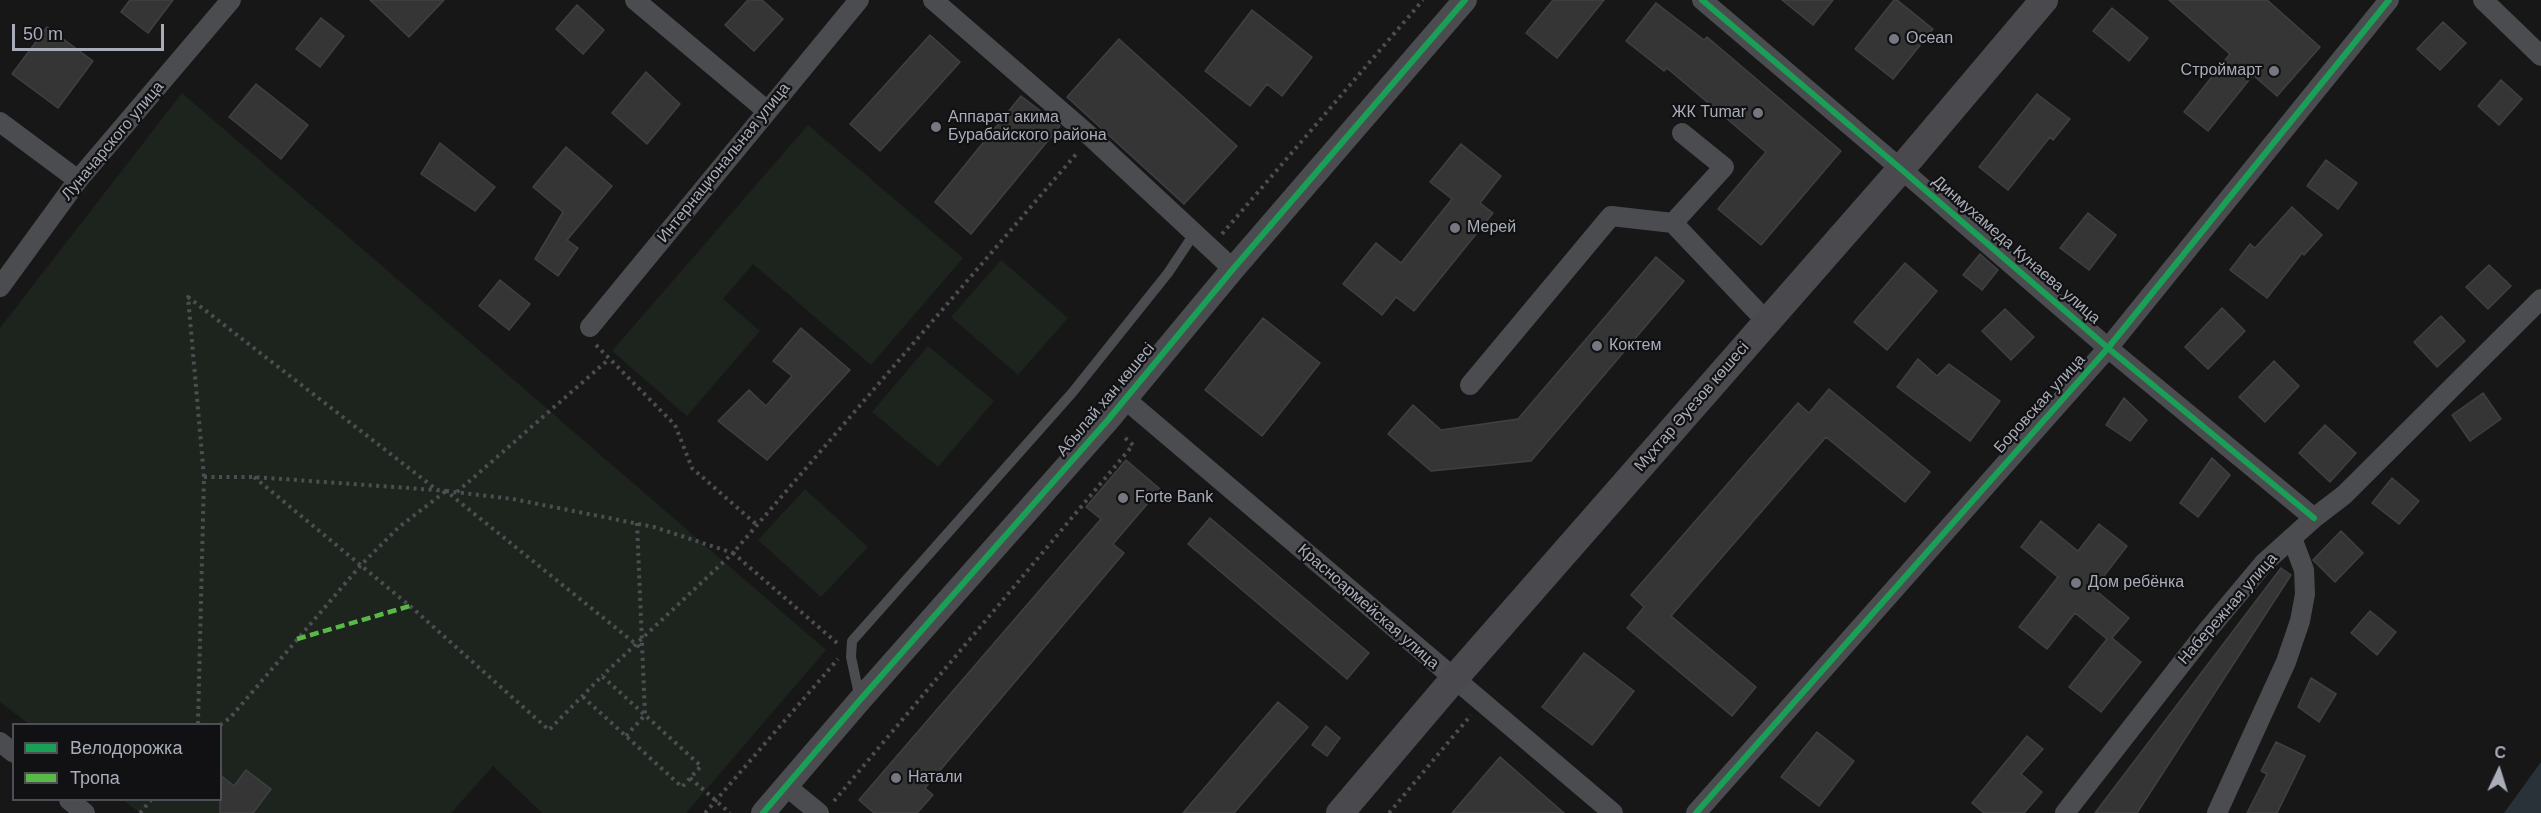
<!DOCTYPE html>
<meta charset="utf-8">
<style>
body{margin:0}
#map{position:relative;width:2541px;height:813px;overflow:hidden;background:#171717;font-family:Arial,sans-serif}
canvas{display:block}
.legend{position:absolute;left:12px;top:723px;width:210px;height:78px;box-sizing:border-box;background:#111113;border:2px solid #4d4f55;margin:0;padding:8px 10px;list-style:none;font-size:18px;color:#a8adb8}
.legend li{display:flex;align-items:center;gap:12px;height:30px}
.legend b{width:30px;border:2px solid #4d4f55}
.north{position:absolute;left:2469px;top:741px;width:60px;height:60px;-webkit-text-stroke:4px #111113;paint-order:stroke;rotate:4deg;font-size:16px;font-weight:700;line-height:24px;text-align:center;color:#a8adb8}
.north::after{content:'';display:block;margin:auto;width:21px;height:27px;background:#a8adb8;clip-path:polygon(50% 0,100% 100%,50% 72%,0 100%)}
.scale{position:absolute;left:12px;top:24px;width:152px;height:27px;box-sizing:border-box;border:3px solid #a8adb8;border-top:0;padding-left:8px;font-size:18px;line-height:21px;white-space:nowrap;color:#a8adb8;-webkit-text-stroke:4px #111113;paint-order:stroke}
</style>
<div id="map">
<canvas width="2541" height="813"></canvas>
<ul class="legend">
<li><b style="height:8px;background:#1a9f57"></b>Велодорожка</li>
<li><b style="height:8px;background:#58b947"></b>Тропа</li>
</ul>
<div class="north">С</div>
<div class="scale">50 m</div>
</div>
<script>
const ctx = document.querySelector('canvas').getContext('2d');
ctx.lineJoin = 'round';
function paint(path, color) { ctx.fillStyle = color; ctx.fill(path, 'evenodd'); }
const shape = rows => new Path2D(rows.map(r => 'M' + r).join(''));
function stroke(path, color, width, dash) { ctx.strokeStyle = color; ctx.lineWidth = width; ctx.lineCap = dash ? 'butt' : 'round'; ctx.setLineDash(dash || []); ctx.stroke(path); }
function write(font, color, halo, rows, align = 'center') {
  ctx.font = font + ' Arial,sans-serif'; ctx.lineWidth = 4.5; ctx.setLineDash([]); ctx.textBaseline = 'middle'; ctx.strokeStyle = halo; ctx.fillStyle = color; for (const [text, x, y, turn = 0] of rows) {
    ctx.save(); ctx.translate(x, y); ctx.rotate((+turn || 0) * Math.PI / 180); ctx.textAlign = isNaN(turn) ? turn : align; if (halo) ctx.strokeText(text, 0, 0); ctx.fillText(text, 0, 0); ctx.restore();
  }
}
const green = shape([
 [182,93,826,650,686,813,542,813,493,766,451,813,140,813,123,800,220,800,220,724,29,724,0,702,0,328],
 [808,125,963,258,871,365,753,264,723,299,760,331,687,416,612,351],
 [1001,260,1068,318,1018,375,951,317],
 [928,346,994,401,938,467,872,412],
 [805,489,868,547,821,597,758,540]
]);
const water = shape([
 [2541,762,2541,813,2504,813]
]);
const building = shape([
 [130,0,173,0,148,33,121,12,130,0],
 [370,0,444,0,409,37,370,0],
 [748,0,762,0,783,19,754,51,725,25,748,0],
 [1553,0,1604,0,1557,58,1526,33,1553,0],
 [1782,0,1833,0,1813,25,1782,0],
 [1894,0,1897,0,1933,29,1893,79,1855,49,1894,0],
 [2169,0,2267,0,2320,47,2277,96,2253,75,2208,131,2184,112,2230,54,2169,0],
 [1656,3,1704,40,1707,37,1841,151,1761,245,1718,209,1766,152,1667,68,1664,71,1626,41,1656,3],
 [577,5,604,30,583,54,556,29,577,5],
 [2112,8,2148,38,2129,61,2093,31,2112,8],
 [1252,10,1312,57,1282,96,1267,84,1250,106,1205,71,1252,10],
 [321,18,344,36,320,67,296,49,321,18],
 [2443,22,2466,43,2440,70,2417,49,2443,22],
 [47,27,93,61,58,108,12,74,47,27],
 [930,35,960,62,880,151,850,124,930,35],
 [1119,39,1237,146,1184,204,1067,97,1119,39],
 [646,72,680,104,647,144,612,113,646,72],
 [2501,80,2522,99,2499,125,2478,106,2501,80],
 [256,84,308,125,281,159,229,117,256,84],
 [2037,94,2070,119,2053,140,2050,137,2008,190,1979,167,2037,94],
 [1021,96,1060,126,971,234,935,202,1021,96],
 [440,143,495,187,475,211,421,174,440,143],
 [1461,144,1501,176,1480,203,1493,213,1414,311,1396,297,1382,315,1343,284,1376,243,1401,263,1452,199,1430,182,1461,144],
 [566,147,612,186,567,240,578,248,558,276,535,259,563,212,533,187,566,147],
 [2326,160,2357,183,2338,209,2307,186,2326,160],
 [2292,207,2322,235,2304,255,2302,253,2267,298,2230,270,2250,244,2255,248,2292,207],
 [2088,213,2116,235,2089,270,2060,248,2088,213],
 [1980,254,1998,270,1982,290,1963,275,1980,254],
 [1656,257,1684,281,1531,461,1431,471,1388,434,1413,405,1441,430,1518,419,1656,257],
 [1905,263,1937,291,1887,350,1854,322,1905,263],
 [2489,265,2511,286,2488,309,2466,287,2489,265],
 [500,280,530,304,509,330,479,306,500,280],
 [2222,308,2245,331,2208,369,2185,347,2222,308],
 [2005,309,2034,337,2011,360,1982,331,2005,309],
 [2441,316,2465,341,2437,367,2414,342,2441,316],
 [1263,318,1320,363,1262,436,1205,390,1263,318],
 [801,328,850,370,767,460,718,421,749,390,766,406,792,376,773,361,801,328],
 [1918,359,1937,376,1949,364,2000,401,1970,441,1897,387,1918,359],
 [2274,361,2299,386,2265,422,2239,397,2274,361],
 [1829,389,1930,472,1905,502,1826,437,1671,616,1756,687,1732,716,1627,628,1644,607,1631,595,1798,403,1809,413,1829,389],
 [2483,393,2501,419,2470,441,2452,415,2483,393],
 [2124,398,2147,420,2130,441,2106,425,2124,398],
 [2325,425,2356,453,2330,482,2299,453,2325,425],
 [2212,458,2230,475,2198,517,2180,503,2212,458],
 [1126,460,1160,489,1113,544,1124,553,925,788,933,795,917,813,874,813,859,800,1101,519,1086,507,1126,460],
 [2392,478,2419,501,2399,524,2372,503,2392,478],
 [1210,518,1369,653,1347,679,1188,544,1210,518],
 [2041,521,2078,551,2099,524,2127,546,2094,589,2129,618,2112,638,2141,662,2101,712,2069,687,2107,639,2075,613,2047,649,2019,627,2058,577,2021,547,2041,521],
 [2341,531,2363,553,2335,582,2313,560,2341,531],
 [2281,568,2291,575,2137,813,2095,813,2281,568],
 [2370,611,2396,632,2377,655,2351,633,2370,611],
 [1584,653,1634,691,1592,745,1542,707,1584,653],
 [2311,678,2336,694,2319,722,2298,707,2311,678],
 [1278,702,1308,727,1234,813,1183,813,1278,702],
 [1326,726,1340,738,1327,756,1312,745,1326,726],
 [1817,732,1854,761,1819,806,1781,777,1817,732],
 [2027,736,2043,749,2021,774,2042,792,2024,813,1984,813,1972,803,2027,736],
 [2276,742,2305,756,2277,813,2247,813,2267,774,2261,771,2276,742],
 [1500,757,1564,813,1452,813,1500,757],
 [246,770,271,789,253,813,220,813,220,775,234,786,246,770]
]);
const path = shape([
 [1222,234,1423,0],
 [596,345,675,425,692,468,757,525],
 [204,477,254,477,436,490],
 [254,477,410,606,549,730,602,676,701,766,682,787,583,697],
 [446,491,513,499,654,527,733,553,602,676],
 [457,492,608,360],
 [837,643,733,553,1078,152],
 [198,724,204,477,188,297,437,490,446,491,642,649],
 [220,725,230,718,361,565,399,527,446,491],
 [626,736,645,715,637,523],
 [690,778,730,813],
 [834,801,1133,445,1123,436],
 [140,813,151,800],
 [705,813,838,659],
 [1389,813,1471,715]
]);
const service = shape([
 [860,699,851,657,852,641,1072,393,1168,273,1194,234]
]);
const minor = shape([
 [635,0,766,110],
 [933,0,1091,137,1233,269],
 [1702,0,1901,169,2108,348,2314,518],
 [2483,0,2541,56],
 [0,122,78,180],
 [1682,133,1724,167,1673,223,1767,322],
 [0,287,78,180,231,0],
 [590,327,859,0],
 [1470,385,1611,216,1673,223],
 [1125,399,1613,813],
 [0,742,14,753],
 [786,786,819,813],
 [69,800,85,813],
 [1696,813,2108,348,2389,0],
 [2065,813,2207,631,2264,563,2314,518,2344,495,2541,299],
 [2217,813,2286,662,2300,621,2305,594,2304,570,2292,538]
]);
const tertiary = shape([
 [763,813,860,700,1107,421,1233,269,1465,0]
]);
const secondary = shape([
 [1340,813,1453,680,1901,169,2044,0]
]);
const quiet = shape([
 [297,639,410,606]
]);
const cycleway = shape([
 [1702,0,1901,169,2108,348,2314,518],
 [763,813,860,700,1107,421,1233,269,1465,0],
 [1696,813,2108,348,2389,0]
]);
const markers = [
 [1894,39,6,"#757880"],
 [2274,71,6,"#757880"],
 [1758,113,6,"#757880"],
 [936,127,6,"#757880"],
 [1455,228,6,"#757880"],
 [1597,346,6,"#757880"],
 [1123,498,6,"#757880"],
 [2076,583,6,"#757880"],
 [896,778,6,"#757880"]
];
const poiNames = [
 ["Ocean",1906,39],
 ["Строймарт",2262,71,"right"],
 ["ЖК Tumar",1746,113,"right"],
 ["Аппарат акима",948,118],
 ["Бурабайского района",948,136],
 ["Мерей",1467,228],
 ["Коктем",1609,346],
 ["Forte Bank",1135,498],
 ["Дом ребёнка",2088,583],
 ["Натали",908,778]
];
const streetNames = [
 ["Луначарского улица",113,141,-50],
 ["Интернациональная улица",724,163,-51],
 ["Динмухамеда Кунаева улица",2016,250,41],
 ["Абылай хан көшесі",1106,400,-50],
 ["Боровская улица",2040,404,-48],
 ["Мұхтар Әуезов көшесі",1692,407,-49],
 ["Красноармейская улица",1368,607,41],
 ["Набережная улица",2228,609,-49]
];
paint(green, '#1d241e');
paint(water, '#2a3239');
paint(building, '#353536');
stroke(building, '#3f4043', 1.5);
stroke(path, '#4d4e52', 4, [3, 4.5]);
stroke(service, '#4b4c50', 10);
stroke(minor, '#4b4c50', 20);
stroke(tertiary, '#4b4c50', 24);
stroke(secondary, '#4a4a4e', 28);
stroke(quiet, '#58b947', 4.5, [9, 4.5]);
stroke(cycleway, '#1a9f57', 6);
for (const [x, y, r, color] of markers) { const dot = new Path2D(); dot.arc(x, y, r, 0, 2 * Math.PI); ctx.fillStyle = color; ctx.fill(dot); stroke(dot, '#111113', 2); }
write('16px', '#a8adb8', '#111113', poiNames, 'left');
write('16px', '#a8adb8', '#111113', streetNames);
</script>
